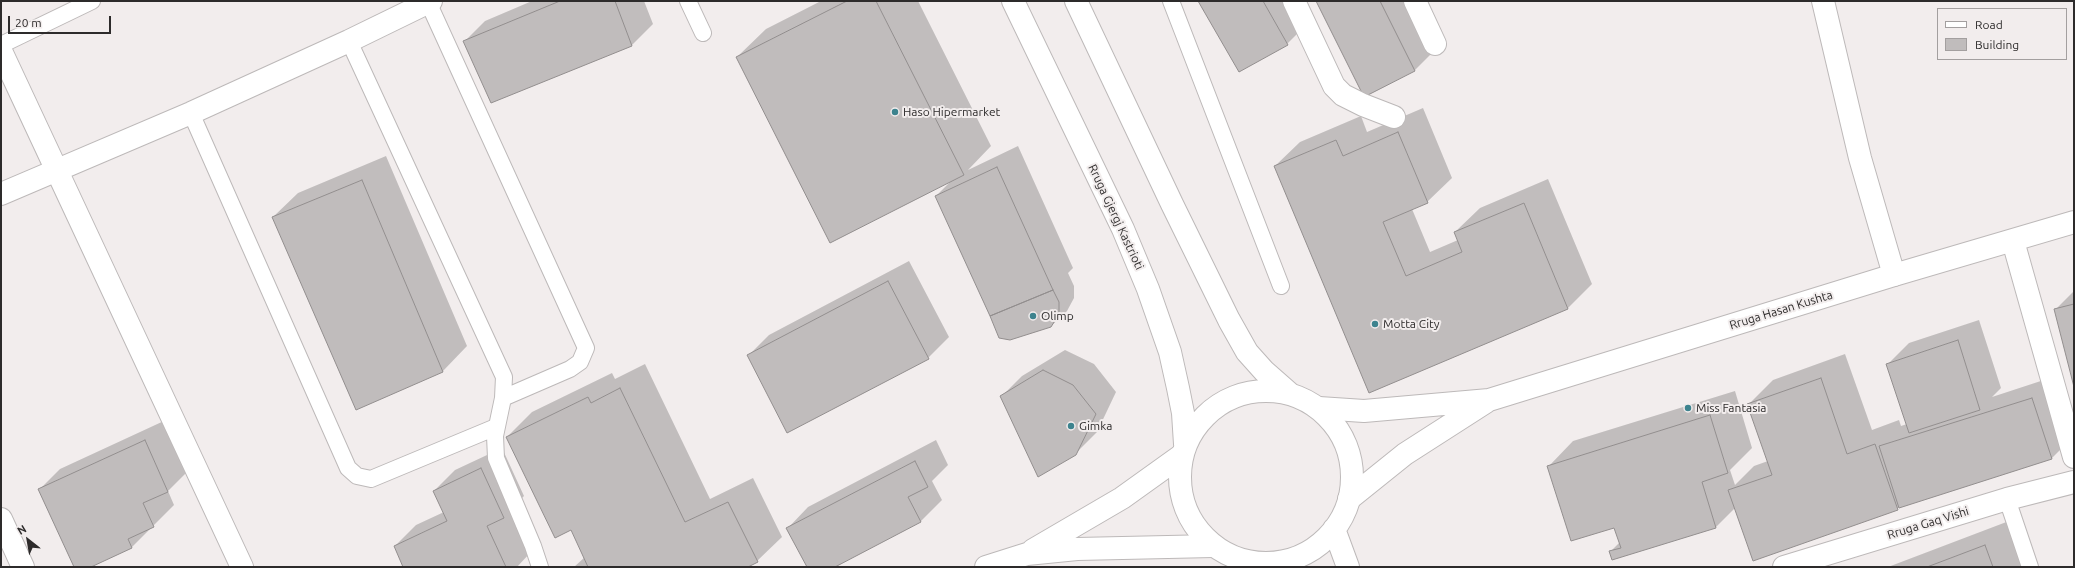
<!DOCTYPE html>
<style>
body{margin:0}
#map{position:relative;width:2075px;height:568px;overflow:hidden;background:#f2eded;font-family:Ubuntu,sans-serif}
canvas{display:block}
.frame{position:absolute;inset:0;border:2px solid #2d2b2b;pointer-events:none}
.legend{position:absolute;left:1937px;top:8px;width:130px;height:52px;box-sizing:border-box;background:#f2eded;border:1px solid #a39f9f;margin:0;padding:5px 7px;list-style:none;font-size:12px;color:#2d2b2b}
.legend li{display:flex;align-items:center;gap:8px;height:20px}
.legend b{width:20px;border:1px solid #a39f9f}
.north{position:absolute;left:8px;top:520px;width:40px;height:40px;-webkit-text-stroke:3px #f2eded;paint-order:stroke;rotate:329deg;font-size:11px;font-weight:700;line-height:16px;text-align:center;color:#2d2b2b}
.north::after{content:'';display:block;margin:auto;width:14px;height:18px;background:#2d2b2b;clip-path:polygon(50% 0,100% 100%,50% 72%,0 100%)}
.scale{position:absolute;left:8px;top:16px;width:103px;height:18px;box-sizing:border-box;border:2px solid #2d2b2b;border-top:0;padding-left:5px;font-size:12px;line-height:14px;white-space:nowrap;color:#2d2b2b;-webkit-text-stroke:3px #f2eded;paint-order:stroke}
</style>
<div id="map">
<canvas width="2075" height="568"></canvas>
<div class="frame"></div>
<ul class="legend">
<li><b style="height:5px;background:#fff"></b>Road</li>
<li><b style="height:11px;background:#c0bcbc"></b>Building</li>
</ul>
<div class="north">N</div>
<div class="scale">20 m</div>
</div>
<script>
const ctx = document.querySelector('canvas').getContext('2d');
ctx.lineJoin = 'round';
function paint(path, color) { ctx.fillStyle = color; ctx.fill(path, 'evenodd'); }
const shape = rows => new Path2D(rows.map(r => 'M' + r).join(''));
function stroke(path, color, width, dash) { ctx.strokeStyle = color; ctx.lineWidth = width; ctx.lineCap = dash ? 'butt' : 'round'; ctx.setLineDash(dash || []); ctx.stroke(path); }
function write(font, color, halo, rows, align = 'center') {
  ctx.font = font + ' Ubuntu,sans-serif'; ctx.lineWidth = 4; ctx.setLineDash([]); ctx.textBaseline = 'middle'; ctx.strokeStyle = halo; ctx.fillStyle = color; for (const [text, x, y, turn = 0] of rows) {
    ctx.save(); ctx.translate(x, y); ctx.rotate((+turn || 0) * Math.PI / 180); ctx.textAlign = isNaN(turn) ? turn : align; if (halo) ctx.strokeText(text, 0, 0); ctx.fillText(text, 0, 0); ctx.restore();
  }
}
const shadow = shape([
 [532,1,644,1,653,24,632,45,492,102,464,42,485,21],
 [821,1,918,1,991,146,968,170,1018,146,1073,268,1068,273,1074,286,1074,298,1067,311,1051,326,936,196,951,181,737,57,766,29],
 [1199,1,1295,1,1308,23,1287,44],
 [1317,1,1417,1,1439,46,1415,70],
 [1423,108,1452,178,1427,202,1412,209,1430,252,1458,240,1455,232,1480,208,1548,179,1592,284,1568,308,1370,392,1275,166,1300,142,1361,116,1367,132],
 [386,156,467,346,443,371,356,409,273,217,298,193],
 [909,261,949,337,928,358,748,356,769,335],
 [2074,291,2074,383,2055,310],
 [1979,320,2001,388,1992,397,2053,377,2072,438,2051,459,1900,507,1897,509,1735,508,1715,528,1611,551,1620,542,1615,526,1549,466,1573,441,1735,391,1752,448,1730,470,1735,485,1754,466,1768,461,1748,405,1773,380,1845,354,1872,430,1899,420,1901,426,1907,424,1888,364,1909,343],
 [1065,350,1094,364,1116,392,1097,432,1075,454,1001,397,1022,376],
 [645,364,710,499,753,478,782,537,757,561,746,567,574,567,585,557,572,528,507,437,532,412,612,373,615,379],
 [166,420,189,470,168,491,174,505,131,548,89,567,75,567,39,490,60,469],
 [936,440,948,465,932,481,942,500,921,521,833,567,808,567,788,528,808,507],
 [502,448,524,496,510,510,530,553,517,567,405,567,395,546,416,525,444,512,434,491,455,470],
 [2009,521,2027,567,1888,567]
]);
const building = shape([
 [560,1,615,1,632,46,491,103,463,41,560,1],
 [847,1,876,1,964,175,830,243,736,57,847,1],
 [1198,1,1263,1,1288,45,1239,72,1198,1],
 [1316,1,1380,1,1415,71,1364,97,1316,1],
 [1398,132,1428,203,1383,222,1406,276,1462,252,1454,232,1524,203,1568,309,1369,393,1274,166,1336,140,1343,156,1398,132],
 [997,167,1053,290,990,316,935,196,997,167],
 [362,180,443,372,356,410,272,217,362,180],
 [888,281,929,359,787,433,747,355,888,281],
 [1053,290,1059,302,1059,314,1051,327,1010,340,999,338,990,316,1053,290],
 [2074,304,2074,387,2054,309,2074,304],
 [1958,340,1980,410,1909,433,1886,364,1958,340],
 [1043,370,1073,385,1096,414,1076,455,1038,477,1000,396,1043,370],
 [1821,378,1847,454,1875,444,1898,510,1753,561,1728,490,1772,475,1747,404,1821,378],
 [620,388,685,522,728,502,758,562,748,567,588,567,571,530,555,538,506,437,588,397,591,403,620,388],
 [2032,398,2052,459,1899,508,1879,446,2032,398],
 [1710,415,1728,473,1702,482,1716,528,1612,560,1609,551,1621,548,1614,528,1571,541,1547,466,1710,415],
 [145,440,168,492,143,503,154,527,128,539,132,548,91,567,74,567,38,489,145,440],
 [915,461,928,487,908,497,921,522,835,567,807,567,786,528,915,461],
 [481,468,504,518,487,526,506,567,403,567,394,546,447,521,433,491,481,468],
 [1985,545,1993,567,1927,567,1985,545]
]);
const service = shape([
 [688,1,703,33],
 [1171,1,1281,286],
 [428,2,586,348,580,362,570,369,503,398],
 [349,41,504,377,503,398,495,436,496,458,533,546,540,567],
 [1,45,92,1],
 [191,113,348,468,357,476,371,479,496,427],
 [2007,499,2030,567]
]);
const minor = shape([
 [1294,1,1334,86,1343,95,1363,105,1394,117],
 [1415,1,1435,44],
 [1823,1,1860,158,1894,275],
 [1,194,191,113,349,41,431,1],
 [2013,241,2074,457],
 [1,519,23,567],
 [1784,567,2007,499,2074,482]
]);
const tertiary = shape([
 [1,51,242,567],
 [1319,408,1364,411,1489,400,1894,275,2074,222],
 [1349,499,1405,454,1486,402],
 [1033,550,1122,498,1182,455],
 [986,567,1027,554,1077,549,1213,546]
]);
const primary = shape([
 [1013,1,1123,229,1148,289,1170,352,1178,388,1183,413,1185,444],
 [1076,1,1172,204,1229,320,1247,352,1264,371,1289,393],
 '1180 477a86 86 0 1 1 172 0a86 86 0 1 1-172 0Z',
 [1334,529,1348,567]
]);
const markers = [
 [895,112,4,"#3d838e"],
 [1033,316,4,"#3d838e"],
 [1375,324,4,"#3d838e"],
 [1688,408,4,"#3d838e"],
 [1071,426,4,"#3d838e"]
];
const poiNames = [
 ["Haso Hipermarket",903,112],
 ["Olimp",1041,316],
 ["Motta City",1383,324],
 ["Miss Fantasia",1696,408],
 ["Gimka",1079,426]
];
const streetNames = [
 ["Rruga Gjergj Kastrioti",1116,217,65],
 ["Rruga Hasan Kushta",1781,310,-17],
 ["Rruga Gaq Vishi",1928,523,-17]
];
paint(shadow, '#0003');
paint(building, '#c0bcbc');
stroke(building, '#928e8e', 1);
stroke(service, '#bdb9b9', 18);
stroke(minor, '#bdb9b9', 24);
stroke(tertiary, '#bdb9b9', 24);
stroke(primary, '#bdb9b9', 24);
stroke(service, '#fff', 16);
stroke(minor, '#fff', 22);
stroke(tertiary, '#fff', 22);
stroke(primary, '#fff', 22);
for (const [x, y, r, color] of markers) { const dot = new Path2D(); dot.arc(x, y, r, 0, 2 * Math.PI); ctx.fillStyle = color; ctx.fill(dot); stroke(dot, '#f2eded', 1.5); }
write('12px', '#2d2b2b', '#f2eded', poiNames, 'left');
write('12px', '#2d2b2b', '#f2eded', streetNames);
</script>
